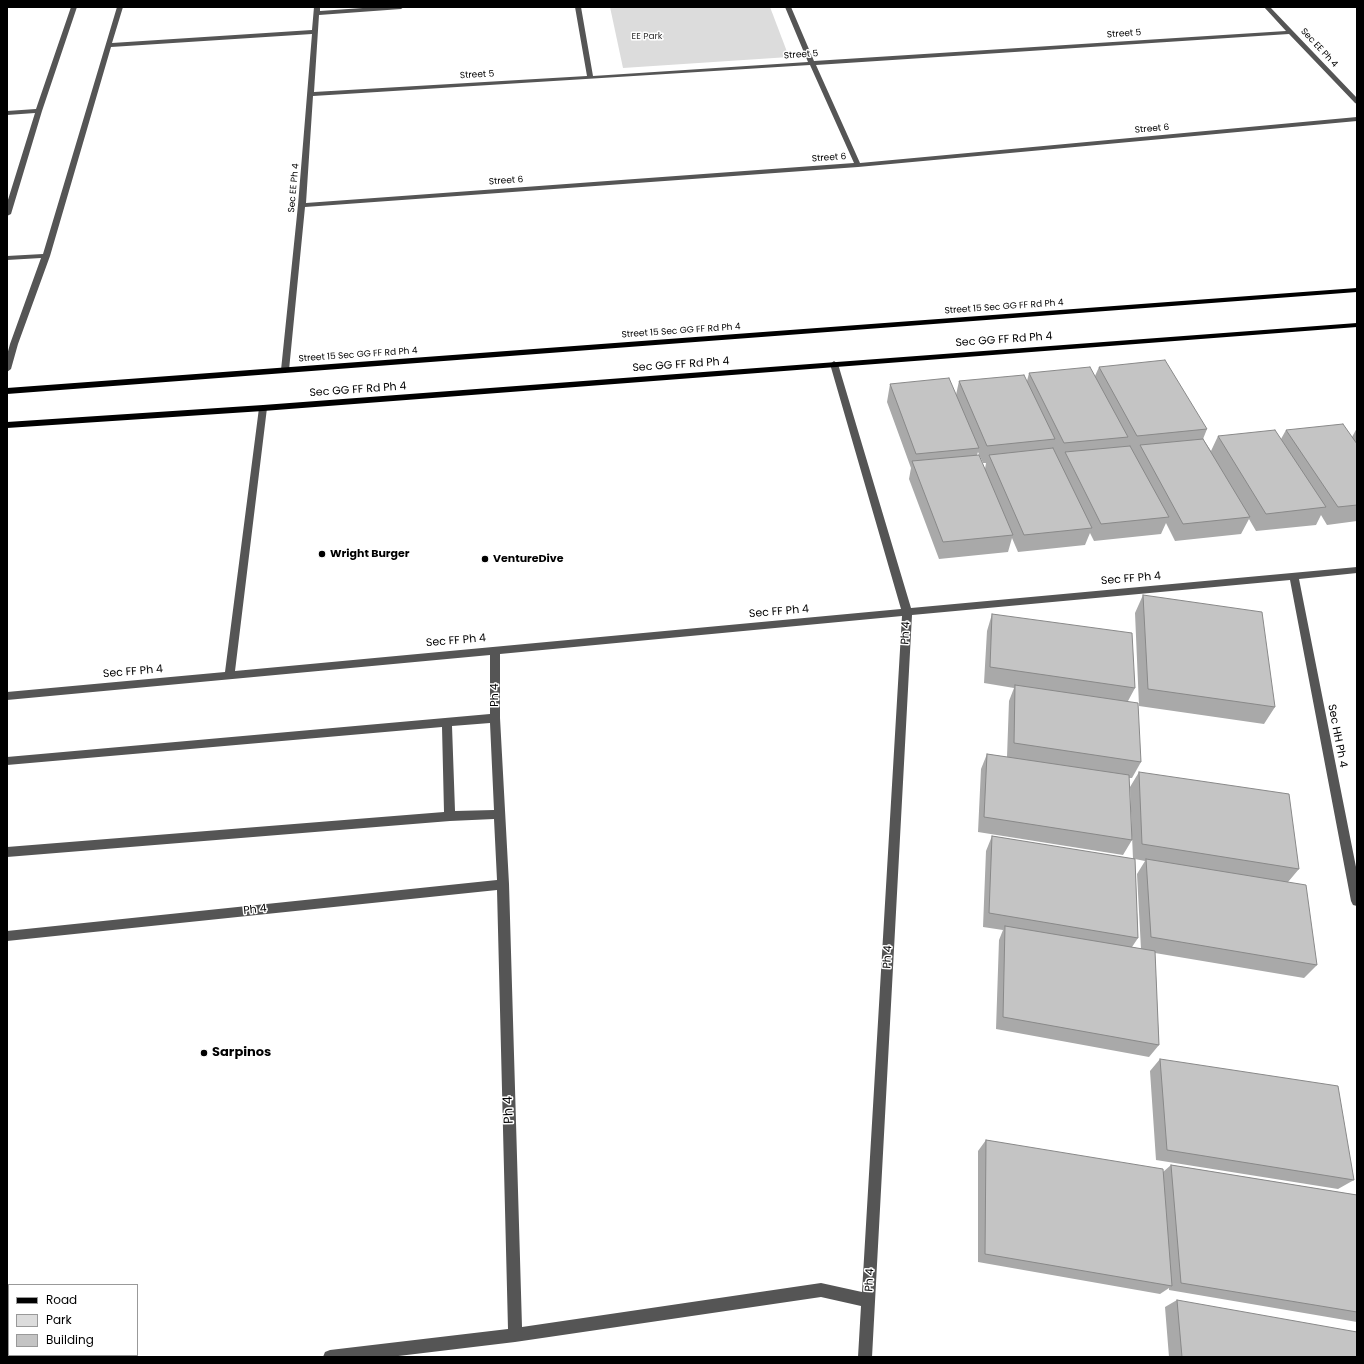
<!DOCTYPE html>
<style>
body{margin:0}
#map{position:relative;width:1364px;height:1364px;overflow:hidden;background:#fff;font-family:Poppins,sans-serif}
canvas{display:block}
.frame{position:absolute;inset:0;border:8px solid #000;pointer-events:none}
.legend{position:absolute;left:8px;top:1284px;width:130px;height:72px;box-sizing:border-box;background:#fff;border:1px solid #999;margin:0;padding:5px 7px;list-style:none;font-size:12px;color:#000}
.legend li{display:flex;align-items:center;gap:8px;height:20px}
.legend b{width:20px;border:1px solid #999}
</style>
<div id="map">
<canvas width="1364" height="1364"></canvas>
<div class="frame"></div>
<ul class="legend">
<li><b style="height:5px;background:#000"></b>Road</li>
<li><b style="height:11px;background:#dcdcdc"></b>Park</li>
<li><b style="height:11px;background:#c4c4c4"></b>Building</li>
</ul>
</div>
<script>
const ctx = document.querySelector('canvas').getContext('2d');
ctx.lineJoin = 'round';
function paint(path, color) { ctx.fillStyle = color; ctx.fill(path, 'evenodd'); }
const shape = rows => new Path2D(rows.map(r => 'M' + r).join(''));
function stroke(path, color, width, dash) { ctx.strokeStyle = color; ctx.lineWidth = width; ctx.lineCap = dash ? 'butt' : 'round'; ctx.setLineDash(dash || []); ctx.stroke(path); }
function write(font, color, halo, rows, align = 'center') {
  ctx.font = font + ' Poppins,sans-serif'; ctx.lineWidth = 3; ctx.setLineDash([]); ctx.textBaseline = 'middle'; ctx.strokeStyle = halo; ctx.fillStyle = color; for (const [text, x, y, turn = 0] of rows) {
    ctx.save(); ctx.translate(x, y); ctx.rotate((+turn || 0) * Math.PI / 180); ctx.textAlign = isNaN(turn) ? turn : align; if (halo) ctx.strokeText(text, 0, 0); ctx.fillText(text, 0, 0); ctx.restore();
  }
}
const green = shape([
 [610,7,770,7,789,57,623,68]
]);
const minor = shape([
 [71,7,77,7,42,111,11,214,7,216,7,203,35,113,7,115,7,111,36,109,71,7],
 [117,7,123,7,112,43,312,30,314,7,320,7,320,11,377,7,404,7,401,9,319,15,314,92,587,76,575,7,581,7,593,76,808,62,785,7,791,7,814,61,1286,31,1264,7,1270,7,1357,98,1357,104,1355,103,1289,34,816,65,860,163,1357,117,1357,121,858,167,305,207,289,370,285,373,281,370,298,205,312,34,111,47,50,256,18,344,11,369,7,372,7,355,10,344,41,258,7,260,7,256,43,254,117,7],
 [810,65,854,163,306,203,313,96,810,65],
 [834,361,838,364,911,608,1357,567,1357,573,1299,579,1357,872,1357,906,1353,905,1351,901,1290,580,912,615,872,1357,858,1357,861,1306,821,1297,515,1342,390,1357,323,1357,325,1352,330,1350,508,1329,497,890,7,941,7,931,497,880,494,819,450,821,7,857,7,847,444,812,442,727,7,765,7,757,490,714,490,655,7,700,7,692,225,672,259,408,263,405,267,408,235,671,901,609,830,364,834,361],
 [902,616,862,1292,821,1283,522,1327,509,884,500,718,500,654,902,616],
 [490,723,494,810,455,811,452,726,490,723]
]);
const major = shape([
 [1357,288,1357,292,7,394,7,388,1357,288],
 [1357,323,1357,327,263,411,7,428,7,422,263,405,1357,323]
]);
const wall = shape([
 [1099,367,1207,429,1203,439,1211,451,1218,436,1281,439,1286,430,1352,437,1357,428,1357,521,1327,525,1321,515,1316,525,1256,531,1249,519,1241,534,1175,541,1166,523,1161,534,1094,541,1090,533,1085,545,1018,552,1012,538,1008,552,939,559,909,479,911,468,887,402,890,384,956,395,959,381,1027,381,1029,373,1095,376],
 [978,452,983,463,986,463,985,469,977,455],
 [1143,595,1275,707,1264,724,1139,706,1135,613],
 [992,614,1135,688,1128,701,1141,762,1132,778,1129,778,1132,840,1123,855,978,832,981,769,987,754,1007,757,1009,701,1014,688,984,683,987,631],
 [1139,772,1299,869,1288,882,1317,965,1304,978,1155,953,1159,1045,1149,1057,996,1029,999,940,1003,930,983,927,986,851,992,836,1133,859,1130,787],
 [1135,859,1145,861,1137,874,1141,949,1132,947,1138,938],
 [1160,1059,1354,1180,1338,1189,1156,1160,1150,1071],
 [986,1140,1163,1172,1171,1165,1357,1195,1357,1322,1169,1290,1169,1288,1160,1294,978,1262,978,1151],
 [1177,1300,1357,1357,1169,1357,1165,1307]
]);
const building = shape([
 [1165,360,1207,429,1137,436,1099,367,1165,360],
 [1090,367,1128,437,1064,443,1029,373,1090,367],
 [1024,375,1055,439,987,446,959,381,1024,375],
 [949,378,979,448,916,454,890,384,949,378],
 [1343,424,1357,444,1357,505,1338,507,1286,430,1343,424],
 [1275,430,1326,507,1266,514,1218,436,1275,430],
 [1203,439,1250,517,1183,524,1140,445,1203,439],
 [1130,446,1169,517,1101,524,1065,452,1130,446],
 [1053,448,1092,528,1024,535,989,455,1053,448],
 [979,455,1013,535,943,542,912,461,979,455],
 [1143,595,1262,612,1275,707,1148,689,1143,595],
 [992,614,1132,633,1135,688,990,667,992,614],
 [1015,685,1138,703,1141,762,1014,743,1015,685],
 [987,754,1129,775,1132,840,984,817,987,754],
 [1139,772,1289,794,1299,869,1142,844,1139,772],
 [992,836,1135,859,1138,938,989,913,992,836],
 [1146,859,1306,885,1317,965,1151,937,1146,859],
 [1005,926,1155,951,1159,1045,1003,1017,1005,926],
 [1160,1059,1338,1086,1354,1180,1167,1150,1160,1059],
 [986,1140,1163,1169,1172,1286,985,1254,986,1140],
 [1171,1165,1357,1195,1357,1312,1181,1283,1171,1165],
 [1177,1300,1357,1332,1357,1357,1182,1357,1177,1300]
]);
const markers = [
 [322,554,4,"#000"],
 [485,559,4,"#000"],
 [204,1053,4,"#000"]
];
const farStreetnames = [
 ["Street 5",1124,34,-4],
 ["Sec EE Ph 4",1319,48,47],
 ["Street 5",801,55,-4],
 ["Street 5",477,75,-3],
 ["Street 6",1152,129,-5],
 ["Street 6",829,158,-4],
 ["Street 6",506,181,-4],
 ["Sec EE Ph 4",294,188,-85],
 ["Street 15 Sec GG FF Rd Ph 4",1004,307,-4],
 ["Street 15 Sec GG FF Rd Ph 4",681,331,-4],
 ["Street 15 Sec GG FF Rd Ph 4",358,355,-4]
];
const farParknames = [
 ["EE Park",647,37]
];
const streetNames = [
 ["Sec GG FF Rd Ph 4",1004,340,-4],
 ["Sec GG FF Rd Ph 4",681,365,-4],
 ["Sec GG FF Rd Ph 4",358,390,-4],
 ["Sec FF Ph 4",1131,579,-5],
 ["Sec FF Ph 4",779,612,-5],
 ["Ph 4",906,633,-87],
 ["Sec FF Ph 4",456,641,-5],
 ["Sec FF Ph 4",133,672,-5],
 ["Ph 4",495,695,-90],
 ["Sec HH Ph 4",1337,736,79],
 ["Ph 4",255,910,-6],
 ["Ph 4",888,957,-87],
 ["Ph 4",870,1280,-87]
];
const poiNames = [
 ["Wright Burger",330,554],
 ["VentureDive",493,559]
];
const nearPoinames = [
 ["Sarpinos",212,1053]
];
const nearStreetnames = [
 ["Ph 4",509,1110,-92]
];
paint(green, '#dcdcdc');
paint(minor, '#555');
paint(major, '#000');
paint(wall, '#a9a9a9');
paint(building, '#c4c4c4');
stroke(building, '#898989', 1);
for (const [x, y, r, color] of markers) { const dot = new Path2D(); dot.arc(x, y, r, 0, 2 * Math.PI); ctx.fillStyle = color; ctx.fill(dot); stroke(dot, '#fff', 1.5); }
write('9px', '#000', '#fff', farStreetnames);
write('9px', '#333', '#fff', farParknames);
write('11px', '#000', '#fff', streetNames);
write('bold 11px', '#000', '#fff', poiNames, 'left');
write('bold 13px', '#000', '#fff', nearPoinames, 'left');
write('13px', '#000', '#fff', nearStreetnames);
</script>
